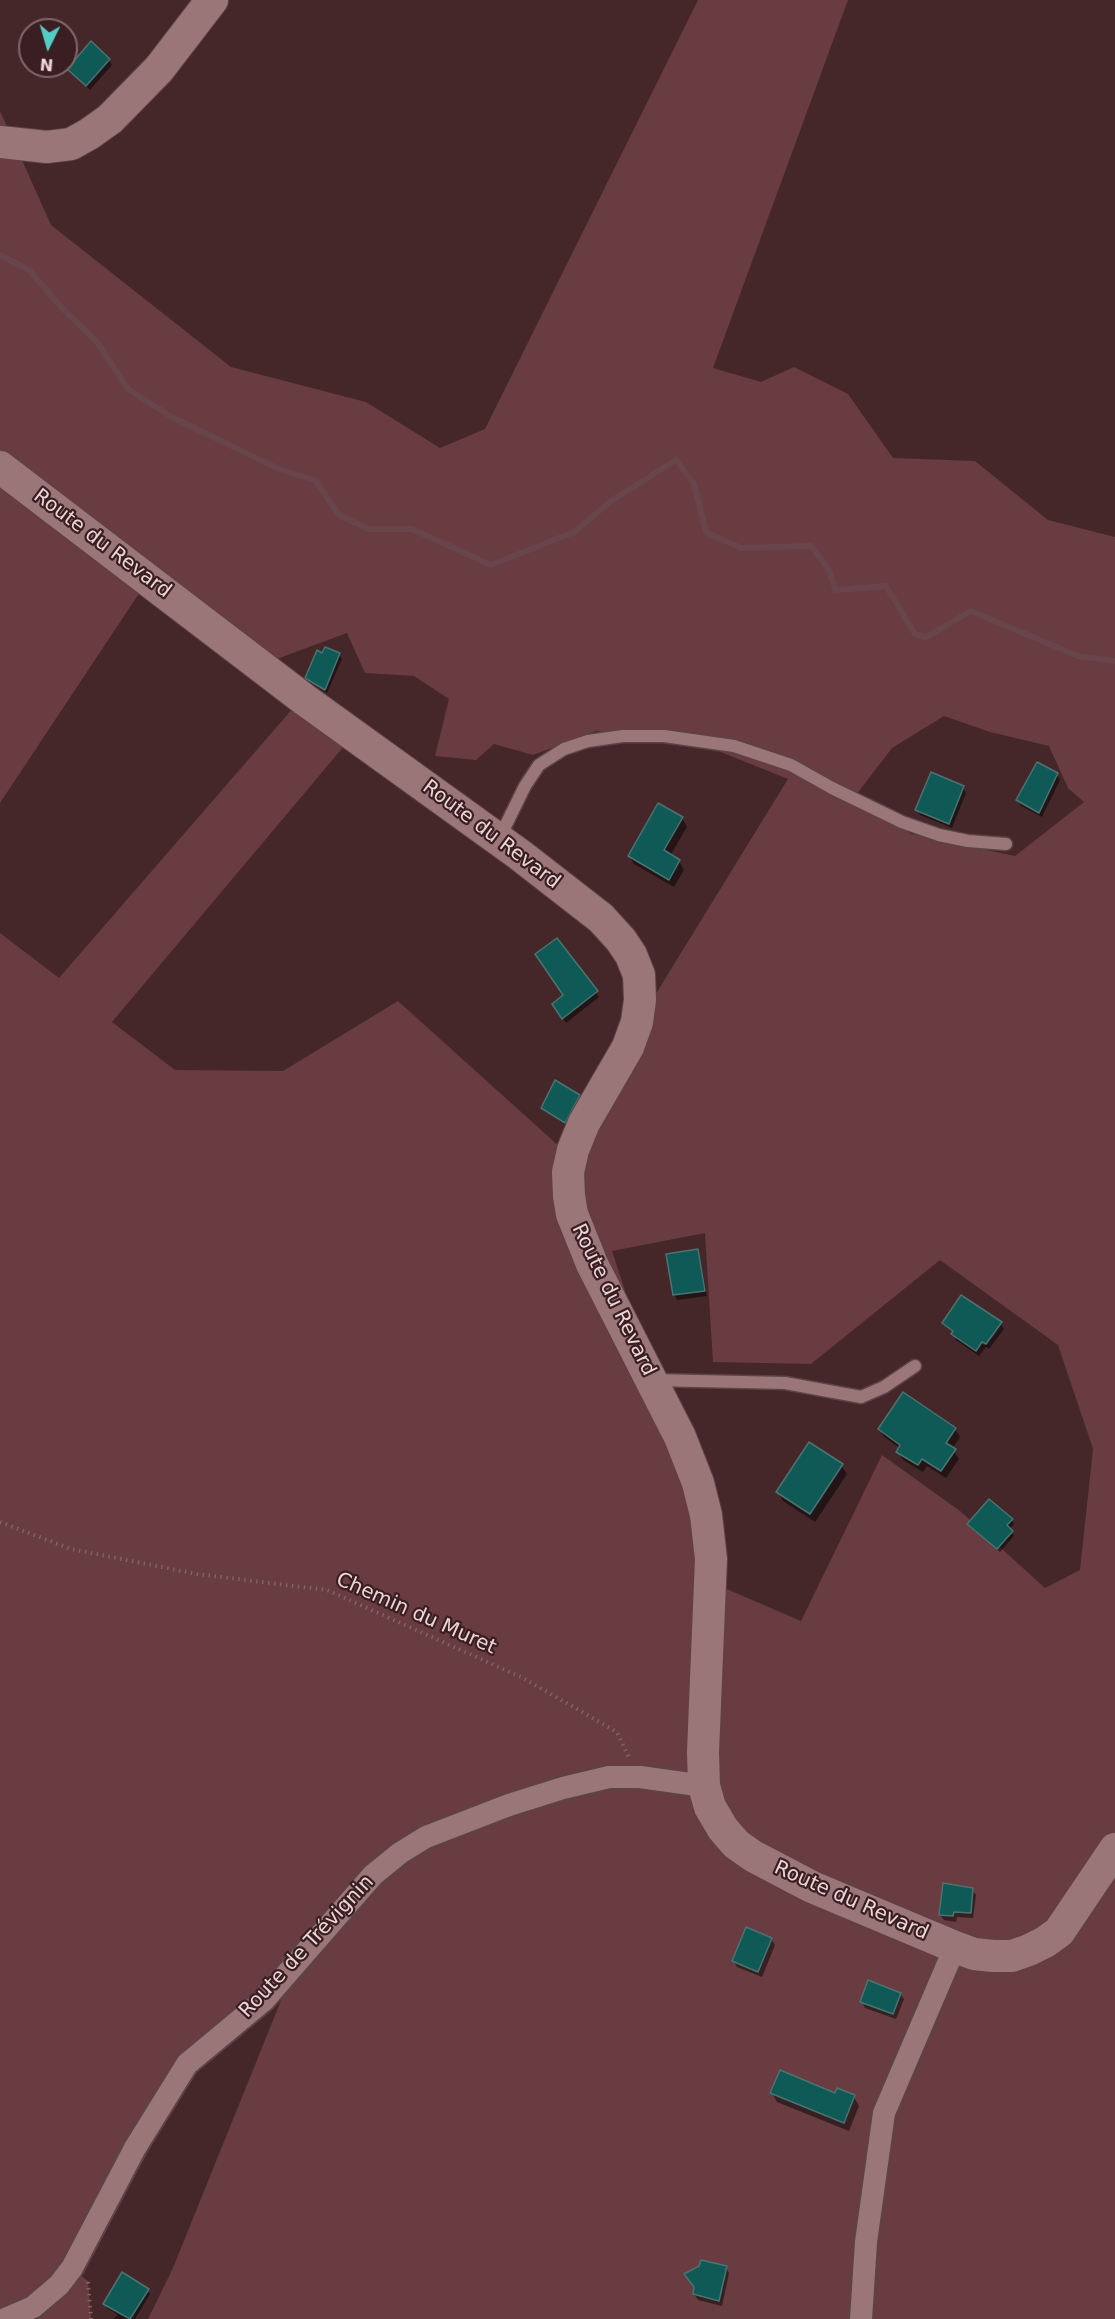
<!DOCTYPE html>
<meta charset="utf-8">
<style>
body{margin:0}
#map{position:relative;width:1115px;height:2319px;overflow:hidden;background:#45272a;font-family:"DejaVu Sans",sans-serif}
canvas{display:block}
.north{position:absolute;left:18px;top:18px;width:60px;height:60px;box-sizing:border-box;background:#3a1e21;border:2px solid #80686a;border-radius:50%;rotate:185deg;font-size:16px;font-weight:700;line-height:24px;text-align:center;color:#ead6d7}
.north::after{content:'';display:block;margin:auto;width:21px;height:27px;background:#54cdc7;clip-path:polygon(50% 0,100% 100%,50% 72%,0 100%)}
</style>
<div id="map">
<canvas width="1115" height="2319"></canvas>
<div class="north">N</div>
</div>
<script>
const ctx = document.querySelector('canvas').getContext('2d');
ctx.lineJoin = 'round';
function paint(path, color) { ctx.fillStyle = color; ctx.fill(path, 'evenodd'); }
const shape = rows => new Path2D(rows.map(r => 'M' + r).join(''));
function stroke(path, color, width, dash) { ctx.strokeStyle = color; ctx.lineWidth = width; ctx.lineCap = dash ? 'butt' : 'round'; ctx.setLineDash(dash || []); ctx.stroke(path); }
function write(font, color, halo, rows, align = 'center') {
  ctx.font = font + ' "DejaVu Sans",sans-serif'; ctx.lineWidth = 4.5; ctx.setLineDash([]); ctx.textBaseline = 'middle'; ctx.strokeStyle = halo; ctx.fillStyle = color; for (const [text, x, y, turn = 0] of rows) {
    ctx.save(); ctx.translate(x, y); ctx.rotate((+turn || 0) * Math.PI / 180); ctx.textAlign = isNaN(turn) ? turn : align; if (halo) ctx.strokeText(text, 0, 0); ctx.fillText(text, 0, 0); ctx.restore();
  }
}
const green = shape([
 [698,0,848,0,713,368,761,382,794,367,848,394,893,458,975,461,1048,520,1115,537,1115,2319,148,2319,173,2268,284,1993,193,2070,80,2275,88,2281,91,2319,0,2319,0,933,59,978,294,707,345,745,112,1022,175,1070,283,1071,398,1001,561,1148,788,779,706,746,596,731,533,755,494,744,476,760,435,756,449,699,414,676,365,673,347,633,266,663,157,580,138,595,0,803,0,111,51,225,231,367,366,402,440,448,485,429],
 [944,716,990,732,1049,746,1068,788,1084,802,1015,856,911,834,856,795,892,748],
 [705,1233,713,1362,811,1364,940,1260,1058,1345,1093,1449,1080,1570,1045,1588,960,1511,882,1455,801,1621,722,1587,612,1251]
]);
const shadow = shape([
 [109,60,112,65,90,90,69,69],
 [339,654,342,659,327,693,310,682,307,677,323,655],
 [932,774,963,787,966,793,952,828,920,815,917,810],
 [1057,774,1060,780,1042,817,1021,806,1017,800],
 [682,818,687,827,670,856,679,861,684,870,674,887,634,864,629,856],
 [596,992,599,997,566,1023,554,1004],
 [578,1096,581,1100,567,1126,546,1112,543,1108],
 [697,1250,700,1256,707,1296,677,1300,674,1294],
 [944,1323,1001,1324,1004,1329,989,1349,986,1347,979,1356,956,1340,954,1333],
 [879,1429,955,1429,960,1437,952,1449,959,1459,946,1478,927,1466,923,1472,903,1460,898,1452,900,1448,884,1437],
 [841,1465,847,1474,815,1522,783,1501,778,1492],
 [1012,1520,1014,1524,1010,1529,1014,1536,1000,1552,969,1524],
 [972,1890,976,1895,973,1918,957,1917,956,1922,944,1920,940,1915],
 [771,1939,775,1945,762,1977,737,1967,734,1961],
 [900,1994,904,1999,896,2019,865,2008,862,2002],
 [772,2093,854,2097,859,2106,849,2131,777,2102],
 [726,2267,729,2273,722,2306,698,2300,694,2294,696,2288],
 [147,2290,150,2294,135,2319,113,2319,118,2315,107,2308,105,2304]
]);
const stream = shape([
 [0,255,29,270,62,308,97,342,128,389,170,416,279,469,316,481,339,515,368,529,412,529,491,565,574,532,611,501,676,460,694,484,706,532,741,548,811,546,828,568,836,590,886,586,915,634,926,637,971,611,1078,656,1115,661]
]);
const building = shape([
 [91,41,110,59,86,86,67,69,91,41],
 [325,647,340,653,325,690,305,678,317,650,322,653,325,647],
 [1037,762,1058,773,1039,813,1016,800,1037,762],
 [931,772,964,786,949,824,915,810,931,772],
 [658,803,683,817,664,850,680,860,669,880,628,856,658,803],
 [557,938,598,991,562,1019,552,1004,563,995,535,954,557,938],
 [555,1080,580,1095,565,1123,541,1108,555,1080],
 [698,1249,705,1291,673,1295,666,1254,698,1249],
 [961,1295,1002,1322,986,1344,982,1342,976,1351,951,1334,953,1331,942,1323,961,1295],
 [903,1392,956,1428,946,1443,956,1449,941,1471,922,1459,918,1465,896,1452,900,1445,878,1429,903,1392],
 [809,1442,843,1464,810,1514,776,1492,809,1442],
 [989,1499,1013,1519,1007,1525,1013,1531,997,1549,967,1524,989,1499],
 [943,1883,973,1888,971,1913,954,1912,953,1916,939,1915,943,1883],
 [746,1927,772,1938,758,1972,732,1961,746,1927],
 [868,1980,901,1993,893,2014,860,2002,868,1980],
 [780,2070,835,2093,837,2088,855,2095,844,2123,770,2093,780,2070],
 [701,2260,727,2266,719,2301,693,2294,694,2287,684,2274,699,2266,701,2260],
 [122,2272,149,2289,130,2319,103,2304,122,2272]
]);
const path = shape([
 [0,1522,71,1549,197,1574,327,1590,521,1677,617,1732,629,1758],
 [88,2282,91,2319]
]);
const lane = shape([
 [499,839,525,786,539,765,564,749,588,741,623,736,664,736,734,746,791,765,832,788,902,822,939,835,968,841,1006,844],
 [653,1380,785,1383,861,1397,884,1387,915,1366]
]);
const street = shape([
 [5,2319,33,2307,59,2285,72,2268,135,2148,187,2064,264,2000,373,1875,400,1853,426,1837,509,1805,563,1788,609,1777,640,1777,704,1786],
 [861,2319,866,2242,884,2113,955,1947]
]);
const secondary = shape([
 [0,142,47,147,71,144,89,134,110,119,159,69,212,0],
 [0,467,305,700,520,855,601,918,621,940,631,955,639,975,640,1000,637,1022,628,1047,584,1123,573,1150,568,1172,569,1196,572,1214,592,1264,680,1437,698,1483,706,1515,711,1559,703,1752,704,1786,710,1807,723,1829,736,1844,753,1856,812,1887,955,1947,974,1954,993,1956,1012,1956,1029,1950,1045,1942,1059,1932,1115,1849]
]);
const streetNames = [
 ["Route du Revard",102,544,37],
 ["Route du Revard",491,835,37],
 ["Route du Revard",613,1300,64],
 ["Chemin du Muret",416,1614,24],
 ["Route du Revard",851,1901,24],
 ["Route de Trévignin",307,1947,-47]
];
paint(green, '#683c40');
paint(shadow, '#0007');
stroke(stream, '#68454b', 6);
paint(building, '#0f5956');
stroke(building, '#4b7370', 1.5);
stroke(lane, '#5c4346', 15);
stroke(street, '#5c4346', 26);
stroke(secondary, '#5c4346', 34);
stroke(path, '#7f6467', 4, [1.5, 4.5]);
stroke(lane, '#9a7679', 12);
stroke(street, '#9a7679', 22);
stroke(secondary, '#9a7679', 32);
write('20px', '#ead6d7', '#3a1e21', streetNames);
</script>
